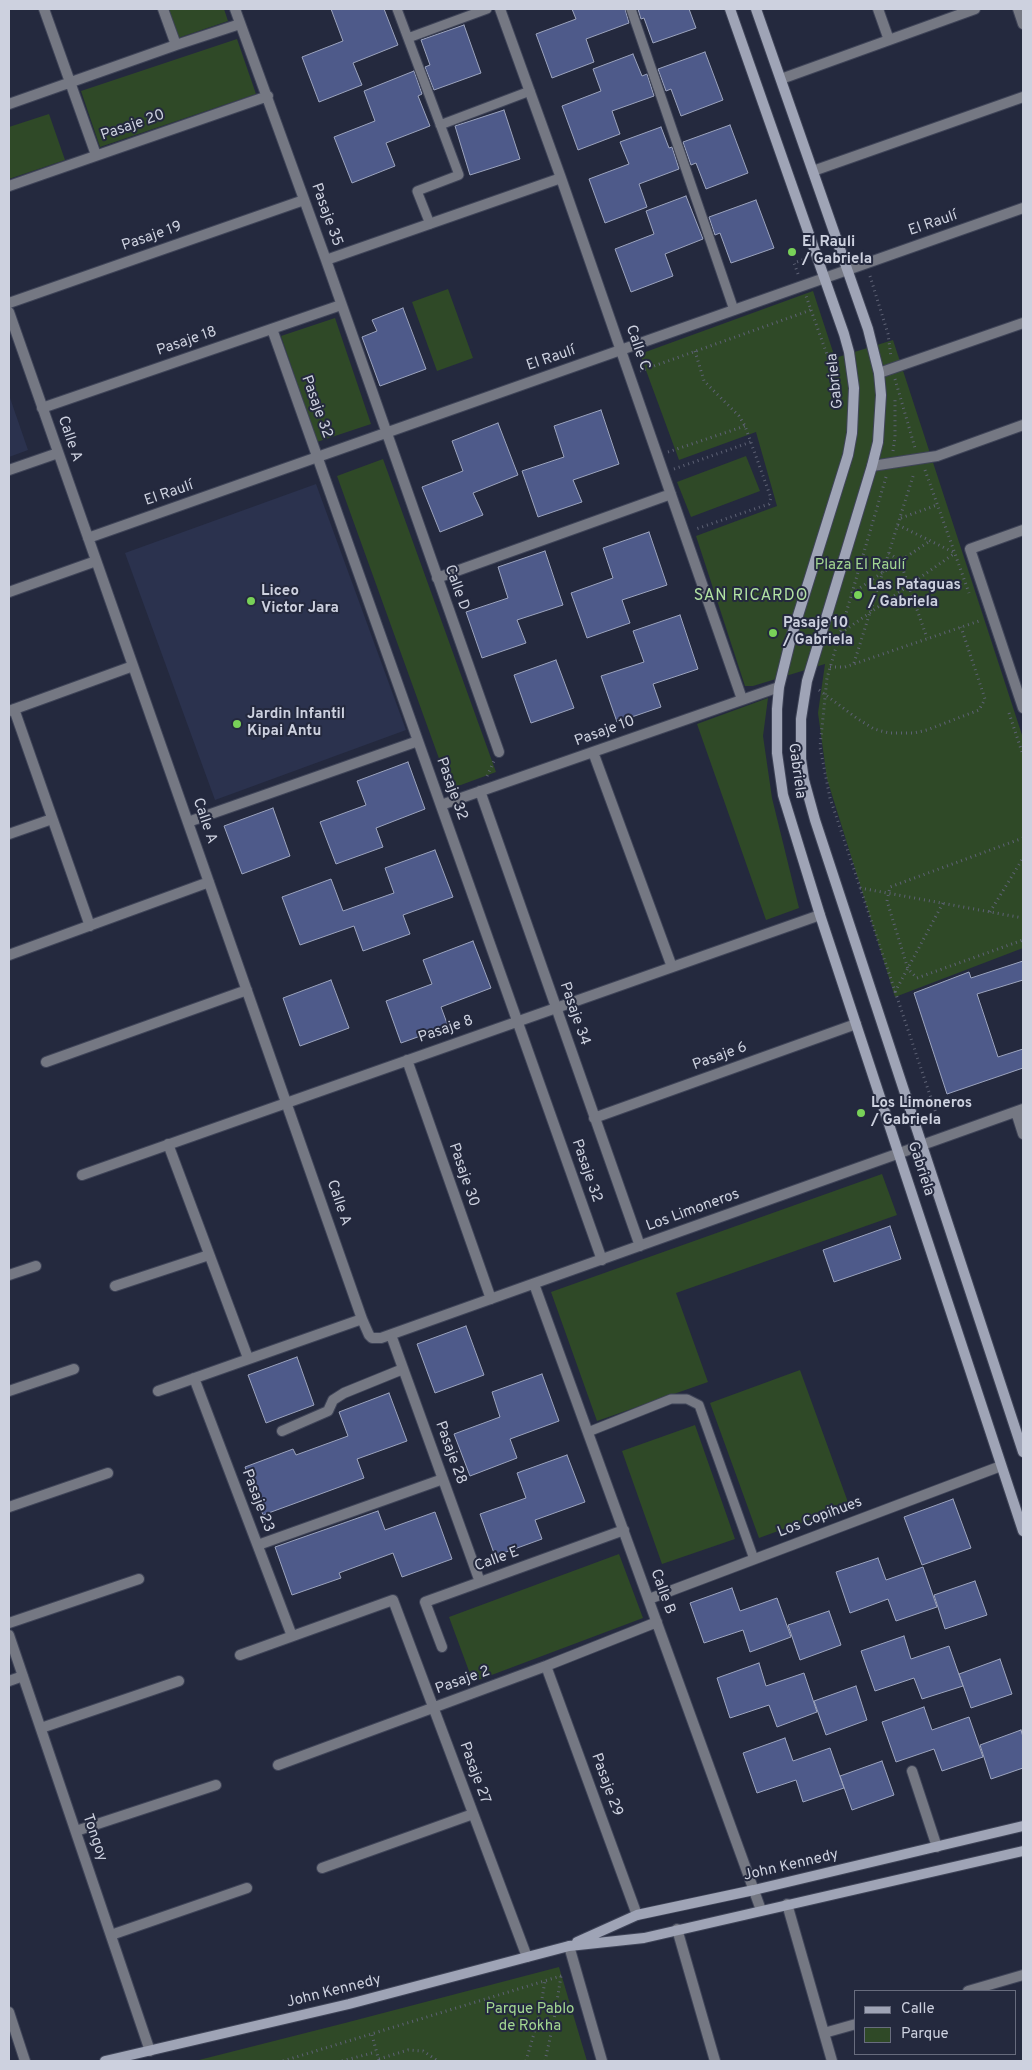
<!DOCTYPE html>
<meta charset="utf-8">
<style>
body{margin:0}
#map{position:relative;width:1032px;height:2070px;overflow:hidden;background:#24293e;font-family:Overpass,sans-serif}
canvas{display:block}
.frame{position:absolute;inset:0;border:10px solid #cdd1df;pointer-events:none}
.legend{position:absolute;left:854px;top:1990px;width:162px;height:65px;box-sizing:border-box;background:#24293e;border:1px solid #686c7e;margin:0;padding:6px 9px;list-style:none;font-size:15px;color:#cdd1df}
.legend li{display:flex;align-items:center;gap:10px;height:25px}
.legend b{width:25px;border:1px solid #686c7e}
</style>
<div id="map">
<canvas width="1032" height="2070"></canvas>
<div class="frame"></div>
<ul class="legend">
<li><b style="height:6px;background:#9fa4b6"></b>Calle</li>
<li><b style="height:14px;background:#2f4927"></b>Parque</li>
</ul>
</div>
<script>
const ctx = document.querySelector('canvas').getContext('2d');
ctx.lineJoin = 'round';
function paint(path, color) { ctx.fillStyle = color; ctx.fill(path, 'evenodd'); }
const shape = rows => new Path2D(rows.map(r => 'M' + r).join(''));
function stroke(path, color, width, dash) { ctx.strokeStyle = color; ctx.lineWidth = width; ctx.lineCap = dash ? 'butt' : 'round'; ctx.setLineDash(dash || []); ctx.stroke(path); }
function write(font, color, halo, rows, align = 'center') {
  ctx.font = font + ' Overpass,sans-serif'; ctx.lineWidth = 4; ctx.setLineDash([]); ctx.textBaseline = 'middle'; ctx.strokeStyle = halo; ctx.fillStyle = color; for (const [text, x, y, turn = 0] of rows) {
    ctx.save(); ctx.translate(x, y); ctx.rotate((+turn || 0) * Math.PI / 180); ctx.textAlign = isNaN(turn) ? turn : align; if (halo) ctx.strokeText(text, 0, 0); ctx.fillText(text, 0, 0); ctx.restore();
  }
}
const built = shape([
 [9,395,28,450,9,457],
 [316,484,406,730,215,800,125,553]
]);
const green = shape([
 [168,9,224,9,228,21,178,38],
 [237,39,256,94,100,147,81,91],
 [49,114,65,160,9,179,9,127],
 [448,289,473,358,437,371,412,302],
 [813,291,835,358,893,340,1023,738,1023,948,895,997,827,779,818,713,825,664,753,686,745,686,696,536,777,506,756,432,679,460,640,354],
 [335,318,371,424,317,442,281,336],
 [746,456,760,491,691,517,677,482],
 [383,459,496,772,450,789,337,476],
 [768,698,763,736,772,798,799,908,766,920,697,724],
 [882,1174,897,1215,676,1293,708,1382,597,1421,551,1292],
 [800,1370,849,1505,759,1538,710,1403],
 [695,1425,735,1539,662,1564,622,1451],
 [619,1554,643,1618,473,1682,449,1617],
 [559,1967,587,2061,195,2061,345,2023]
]);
const building = shape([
 [331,9,384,9,398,45,353,63,362,85,319,102,302,57,343,41,331,9],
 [572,9,625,9,629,23,586,39,594,62,552,78,536,34,576,19,572,9],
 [638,9,689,9,696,28,653,43,644,18,641,19,638,9],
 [464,25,481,73,434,90,425,67,430,65,421,40,464,25],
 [705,52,723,100,681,116,671,89,666,91,658,69,705,52],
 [633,54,642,76,647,74,654,96,612,111,620,134,578,150,562,106,601,91,593,69,633,54],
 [414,71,422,94,418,96,430,126,386,143,395,166,352,183,334,137,375,121,364,91,414,71],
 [504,110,520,159,470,175,455,126,504,110],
 [730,125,748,173,706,189,696,163,691,165,683,142,730,125],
 [661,127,669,148,672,147,679,169,639,184,647,207,605,223,589,179,629,164,620,142,661,127],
 [686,196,703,239,665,254,673,276,631,292,615,249,654,234,646,211,686,196],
 [756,200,774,248,731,263,720,233,715,235,709,217,756,200],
 [403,308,426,369,380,386,362,337,377,331,372,320,403,308],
 [601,410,619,464,573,480,582,502,538,517,522,471,564,457,554,426,601,410],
 [498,423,518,475,473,493,483,515,440,532,422,487,463,471,452,441,498,423],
 [649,532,667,585,622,600,630,623,587,638,571,593,613,578,603,548,649,532],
 [545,551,563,605,517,620,526,643,482,658,466,612,508,598,498,567,545,551],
 [680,615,698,669,653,684,661,707,617,722,601,676,644,662,633,631,680,615],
 [556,660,574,708,531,723,514,675,556,660],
 [408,762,425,809,376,828,383,847,336,864,320,822,366,805,357,781,408,762],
 [273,808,290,856,242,874,224,826,273,808],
 [435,850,453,897,403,915,410,934,363,951,354,926,300,945,282,897,331,879,343,911,394,893,385,868,435,850],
 [473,941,491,988,441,1007,448,1026,401,1043,386,1001,432,984,423,960,473,941],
 [1023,961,1023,980,977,994,998,1057,1023,1049,1023,1068,947,1094,914,993,969,972,971,978,1023,961],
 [331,980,349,1028,300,1046,283,998,331,980],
 [890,1226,901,1259,834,1282,823,1250,890,1226],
 [466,1326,484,1375,435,1393,417,1344,466,1326],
 [297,1357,314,1405,266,1423,248,1375,297,1357],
 [542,1374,559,1421,510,1439,517,1458,470,1476,454,1434,500,1417,492,1392,542,1374],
 [389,1393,407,1441,357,1459,364,1478,263,1515,245,1467,293,1449,296,1455,348,1436,339,1412,389,1393],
 [567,1455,585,1502,535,1520,542,1539,495,1556,480,1514,526,1498,517,1473,567,1455],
 [953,1499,971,1548,922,1565,904,1517,953,1499],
 [378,1511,385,1530,435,1512,452,1559,402,1577,393,1553,339,1573,341,1578,292,1595,275,1547,378,1511],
 [878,1558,886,1580,923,1567,937,1607,896,1621,888,1599,850,1613,836,1572,878,1558],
 [975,1581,987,1615,945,1629,934,1595,975,1581],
 [732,1588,740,1611,777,1598,791,1637,750,1652,743,1630,704,1643,690,1603,732,1588],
 [829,1611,841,1645,800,1660,788,1625,829,1611],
 [904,1636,911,1659,949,1646,963,1686,922,1699,914,1678,875,1691,861,1651,904,1636],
 [1000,1659,1012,1694,971,1708,959,1674,1000,1659],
 [759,1663,766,1686,804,1673,817,1712,777,1727,769,1705,730,1718,717,1678,759,1663],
 [856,1686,867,1720,826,1735,814,1701,856,1686],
 [924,1707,932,1730,969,1717,983,1757,942,1771,934,1749,896,1762,882,1722,924,1707],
 [1021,1730,1023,1737,1023,1768,991,1779,980,1745,1021,1730],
 [785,1738,793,1761,830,1748,844,1788,803,1802,796,1780,757,1793,743,1753,785,1738],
 [882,1761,894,1795,852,1810,840,1776,882,1761]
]);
const path = shape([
 [798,274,794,263,805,259],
 [870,276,888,334,891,357],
 [811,310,834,374,839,398],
 [695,351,704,381,739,416,745,426,771,498,769,504,696,529],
 [640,371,811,310,806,296],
 [895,379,915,448],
 [893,451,895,437,895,400],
 [668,452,745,426],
 [674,469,751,442],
 [925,470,969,593],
 [886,477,827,678,820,747,830,798,940,1125],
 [901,518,937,505],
 [898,525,953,552],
 [889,553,900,561,927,638],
 [852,593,930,541],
 [841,633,955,553],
 [854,663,914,473],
 [830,667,845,667,982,620],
 [819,690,858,719,874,729,889,733,914,733,927,730,979,710,985,699,961,627],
 [1009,713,1023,755],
 [487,776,494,761],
 [1023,838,890,887,887,901,908,969,917,978,1023,940],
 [860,888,1023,918],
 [990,912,1023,858],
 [895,992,943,903],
 [372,2035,379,2061],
 [379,2059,408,2050,423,2051,438,2061],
 [283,2061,564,1975],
 [342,2061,376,2052],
 [526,2061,539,2016,545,1981],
 [545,2061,554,2020,561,1976]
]);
const lane = shape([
 [397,9,459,175,417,191,430,224],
 [631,9,734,310],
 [408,38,487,9],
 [440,125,530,91],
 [588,1432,671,1399,687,1399,699,1405,754,1559]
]);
const street = shape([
 [44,9,96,155],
 [163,9,176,45],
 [235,9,326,260,499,752],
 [500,9,561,178,742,699],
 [878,9,889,40],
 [1018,9,1023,24],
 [781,79,975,9],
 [9,104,176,45,240,24],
 [813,171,1023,97],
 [9,186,268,96],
 [326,260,561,178],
 [9,303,304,200],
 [9,312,362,1319,369,1335,372,1338,381,1338,1023,1109],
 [272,329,602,1260],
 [879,373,1023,323],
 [42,408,341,305],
 [872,466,937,456,1023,425],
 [9,470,58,453],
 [1023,530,970,549,1023,708],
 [88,538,1023,208],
 [437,578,671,494],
 [9,592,96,561],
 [14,709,90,926],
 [9,711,133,666],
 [593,752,672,967],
 [480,791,640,1246],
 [441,805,779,687],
 [188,822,418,741],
 [9,834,52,819],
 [9,955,209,882],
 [407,1060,491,1299],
 [46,1062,247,990],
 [1016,1112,1023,1134],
 [594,1118,856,1024],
 [168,1144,248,1358],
 [82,1175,820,915],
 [9,1275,36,1266],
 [534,1284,761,1910],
 [115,1286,209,1255],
 [391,1335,480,1582],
 [194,1378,292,1636],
 [9,1391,74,1369],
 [158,1391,362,1319],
 [282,1431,328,1411,333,1400,344,1393,403,1369],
 [9,1507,108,1473],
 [258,1545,443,1479],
 [649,1599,1001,1466],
 [9,1623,139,1579],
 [9,1635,150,2051],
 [442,1647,425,1602,624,1530],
 [240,1655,393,1600,527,1957],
 [546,1666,637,1915],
 [9,1681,23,1676],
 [41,1728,179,1681],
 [278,1765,546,1666,657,1622],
 [912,1771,937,1847],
 [76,1831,216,1785],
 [322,1868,473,1814],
 [787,1904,832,2061],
 [677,1929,715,2061],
 [111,1935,247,1888],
 [569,1946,602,2061],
 [968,1991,1023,1975],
 [9,2012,25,2061],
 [824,2033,856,2024]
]);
const secondary = shape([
 [730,9,844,334,849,352,854,388,852,433,848,455,791,638,779,687,777,709,777,753,783,795,820,915,1023,1531],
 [756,9,868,329,879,373,881,395,878,442,872,466,807,681,801,719,801,759,804,780,815,820,1023,1452],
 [577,1942,637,1915,754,1890,1023,1826],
 [105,2061,349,2004,569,1946,644,1938,1023,1851]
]);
const markers = [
 [792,252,5,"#78d158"],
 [858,595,5,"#78d158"],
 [251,601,5,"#78d158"],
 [773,633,5,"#78d158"],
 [237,724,5,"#78d158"],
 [861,1113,5,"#78d158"]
];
const streetNames = [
 ["Pasaje 20",133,126,-19],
 ["Pasaje 35",326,215,70],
 ["El Raulí",933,224,-19],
 ["Pasaje 19",152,237,-19],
 ["Pasaje 18",187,342,-19],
 ["Calle C",637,348,71],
 ["El Raulí",551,359,-19],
 ["Gabriela",836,381,-96],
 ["Pasaje 32",316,407,70],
 ["Calle A",69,439,71],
 ["El Raulí",169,494,-19],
 ["Calle D",456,588,70],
 ["Pasaje 10",605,732,-20],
 ["Gabriela",796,771,82],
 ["Pasaje 32",451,789,70],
 ["Calle A",204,821,71],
 ["Pasaje 34",574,1014,71],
 ["Pasaje 8",446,1030,-19],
 ["Pasaje 6",720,1057,-20],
 ["Gabriela",920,1169,72],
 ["Pasaje 32",586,1171,71],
 ["Pasaje 30",463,1175,71],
 ["Calle A",338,1203,71],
 ["Los Limoneros",693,1211,-20],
 ["Pasaje 28",450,1453,70],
 ["Pasaje 23",257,1501,69],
 ["Los Copihues",820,1518,-21],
 ["Calle E",497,1560,-20],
 ["Calle B",662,1592,70],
 ["Pasaje 2",463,1681,-20],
 ["Pasaje 27",474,1773,70],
 ["Pasaje 29",606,1785,70],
 ["Tongoy",94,1838,71],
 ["John Kennedy",791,1866,-13],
 ["John Kennedy",334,1992,-14]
];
const poiNames = [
 ["El Rauli",802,243],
 ["/ Gabriela",802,260],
 ["Las Pataguas",868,586],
 ["/ Gabriela",868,603],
 ["Liceo",261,592],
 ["Victor Jara",261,609],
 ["Pasaje 10",783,624],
 ["/ Gabriela",783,641],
 ["Jardin Infantil",247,715],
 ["Kipai Antu",247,732],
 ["Los Limoneros",871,1104],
 ["/ Gabriela",871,1121]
];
const parkNames = [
 ["Plaza El Raulí",860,566],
 ["Parque Pablo",530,2010],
 ["de Rokha",530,2027]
];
const neighbourhoodNames = [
 ["SAN RICARDO",751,597]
];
paint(built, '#2b324e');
paint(green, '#2f4927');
paint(building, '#4e5a8a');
stroke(building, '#9ca4be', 1);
stroke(lane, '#3f4458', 11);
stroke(street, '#3f4458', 12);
stroke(secondary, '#3f4458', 12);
stroke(path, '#5e6275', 3, [1, 4]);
stroke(lane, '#757883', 9);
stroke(street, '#757883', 10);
stroke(secondary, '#9fa4b6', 10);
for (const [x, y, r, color] of markers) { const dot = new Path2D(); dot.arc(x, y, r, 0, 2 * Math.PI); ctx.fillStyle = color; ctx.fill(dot); stroke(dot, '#24293e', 2); }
write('15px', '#cdd1df', '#24293e', streetNames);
write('bold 15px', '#cdd1df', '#24293e', poiNames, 'left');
write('15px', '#a2d691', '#24293e', parkNames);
ctx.letterSpacing = '1px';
write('16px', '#b2e3a3', '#24293e', neighbourhoodNames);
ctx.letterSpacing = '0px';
</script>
